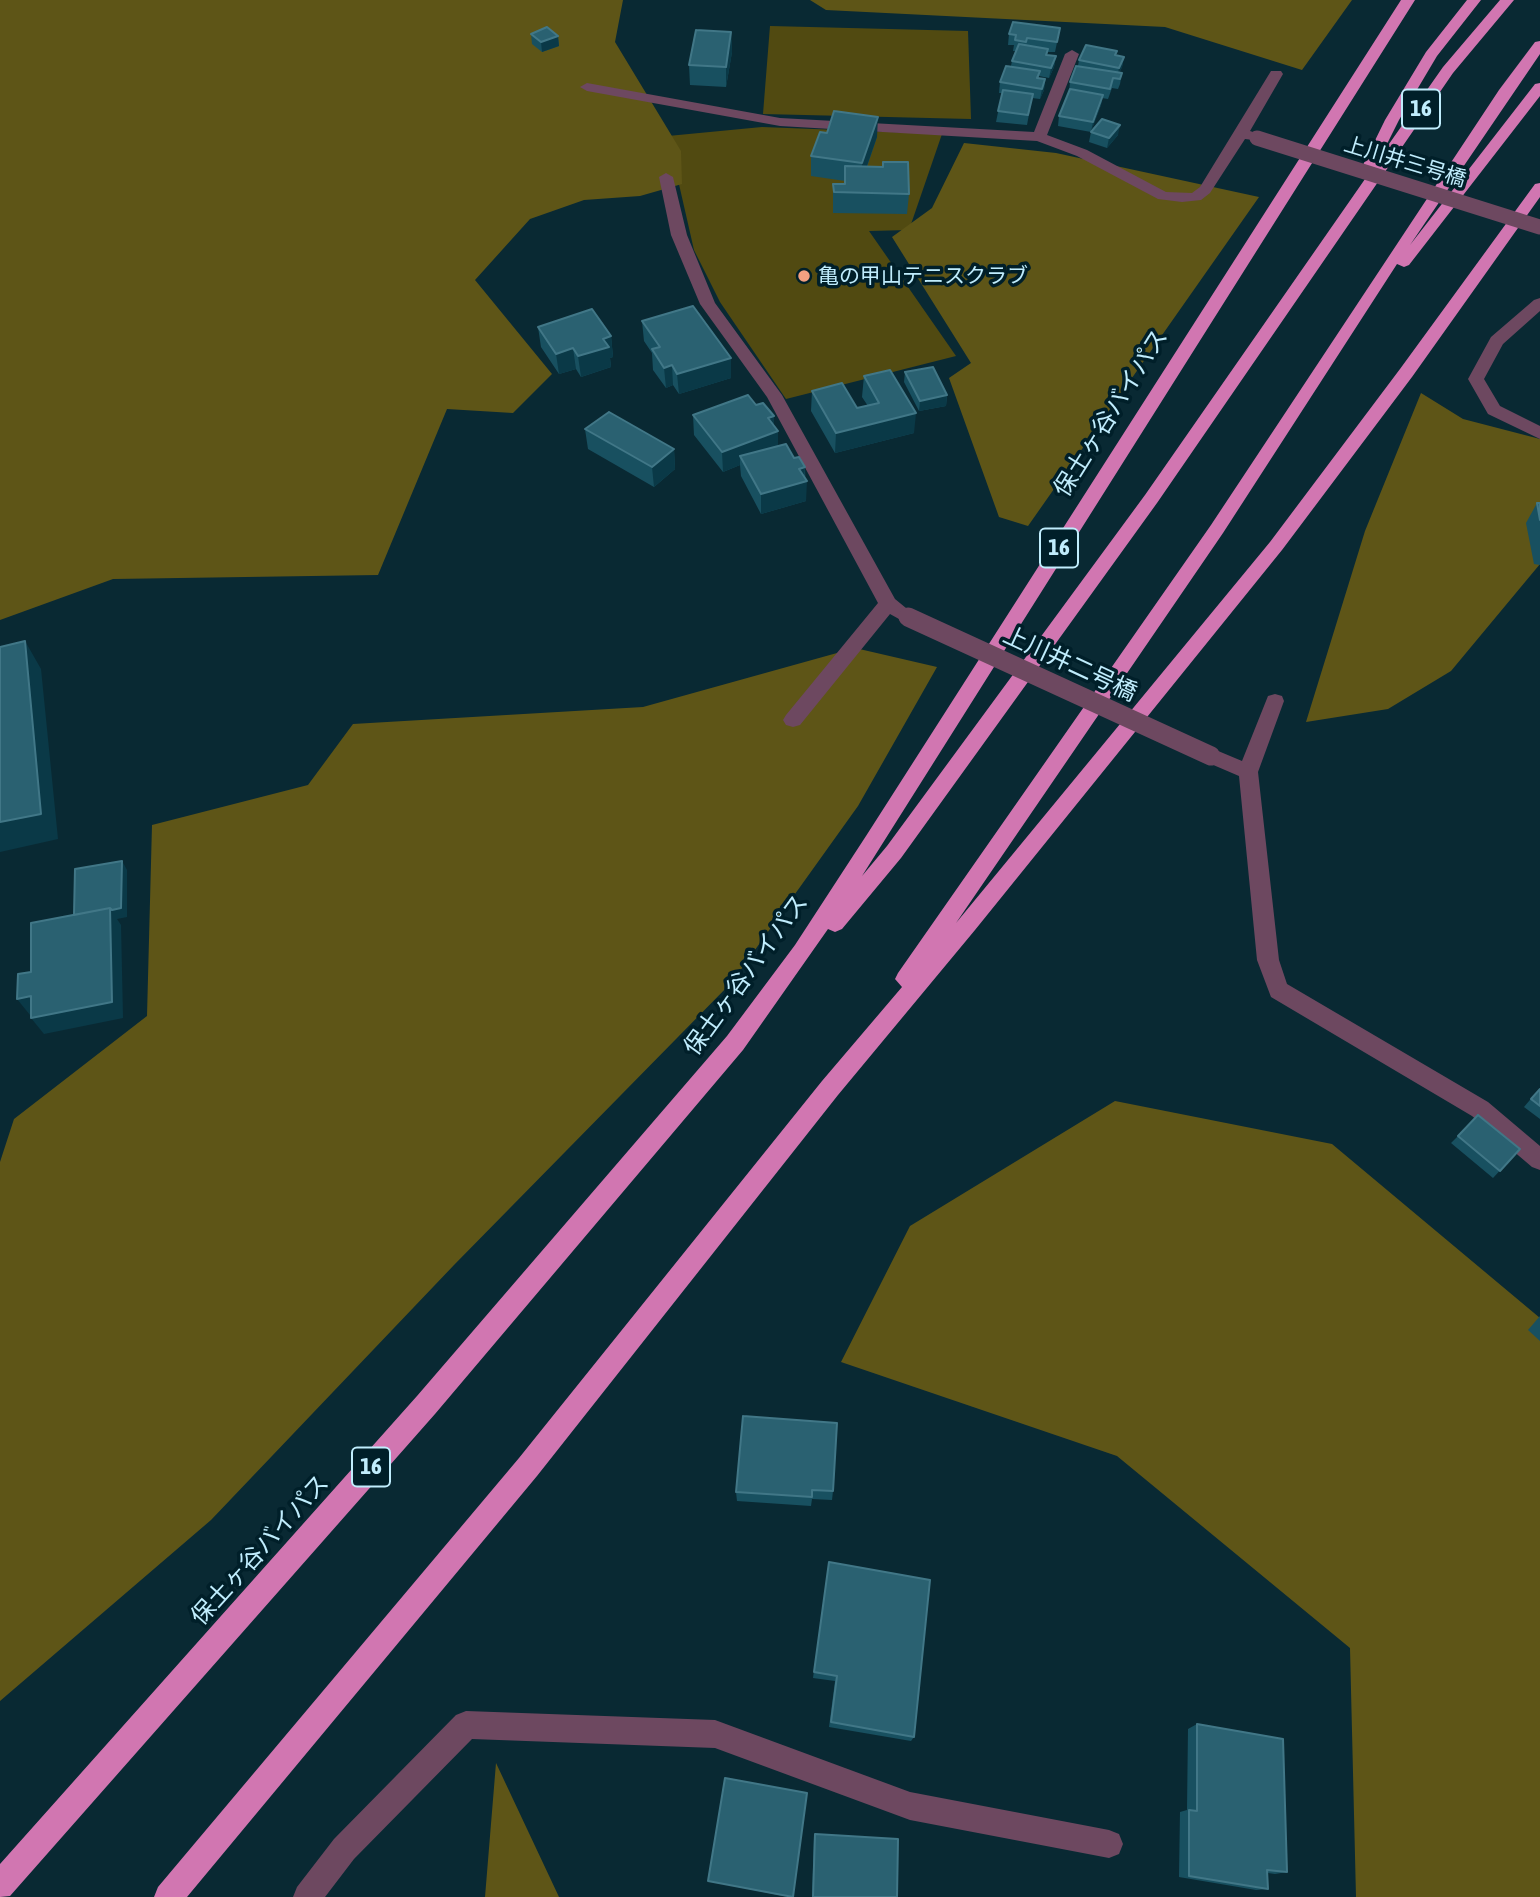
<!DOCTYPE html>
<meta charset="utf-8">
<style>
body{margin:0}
canvas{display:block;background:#092933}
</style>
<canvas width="1540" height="1897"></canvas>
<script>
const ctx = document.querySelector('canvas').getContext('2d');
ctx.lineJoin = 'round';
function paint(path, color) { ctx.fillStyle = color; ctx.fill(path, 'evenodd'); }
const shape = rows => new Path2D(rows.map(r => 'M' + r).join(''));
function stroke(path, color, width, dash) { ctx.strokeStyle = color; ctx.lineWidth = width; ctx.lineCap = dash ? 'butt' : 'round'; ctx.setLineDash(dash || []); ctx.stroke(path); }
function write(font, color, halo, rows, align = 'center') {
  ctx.font = font + ' "Asap Condensed","Noto Sans JP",sans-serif'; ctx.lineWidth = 7; ctx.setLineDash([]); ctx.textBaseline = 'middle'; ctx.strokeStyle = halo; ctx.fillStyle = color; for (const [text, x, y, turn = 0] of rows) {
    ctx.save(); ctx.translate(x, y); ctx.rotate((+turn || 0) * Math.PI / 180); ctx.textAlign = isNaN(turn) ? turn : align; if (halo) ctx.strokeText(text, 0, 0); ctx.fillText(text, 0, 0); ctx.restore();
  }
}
const green = shape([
 [770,26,968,31,971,119,763,114],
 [762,127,942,134,909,230,869,231,956,356,786,399,720,302,694,250,668,136]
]);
const forest = shape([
 [0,0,623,0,615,42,681,151,682,184,640,196,584,200,530,219,475,280,552,374,513,413,447,409,378,575,113,579,0,620],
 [810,0,1352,0,1302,70,1165,27,826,10],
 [964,143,1056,153,1259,197,1028,526,999,517,949,378,971,363,892,237,932,208],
 [1421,393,1463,419,1540,439,1540,564,1451,671,1388,709,1306,722,1365,531],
 [855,648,937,667,858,806,732,982,454,1265,211,1520,0,1701,0,1162,14,1119,147,1016,152,825,308,785,353,724,643,707],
 [1115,1101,1332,1144,1540,1318,1540,1897,1356,1897,1350,1648,1117,1456,841,1362,910,1226],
 [496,1763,559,1897,485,1897]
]);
const minor = shape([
 [1072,50,1079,54,1047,135,1087,150,1166,192,1192,193,1200,187,1271,71,1281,71,1283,74,1250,131,1262,135,1262,141,1245,139,1210,193,1201,200,1182,202,1158,199,1077,156,1037,141,780,126,587,91,580,87,587,83,780,118,1034,132,1065,54,1072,50],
 [666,173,673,177,687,235,715,303,782,395,895,599,917,617,914,622,908,624,890,614,800,725,793,727,786,725,783,720,786,715,878,603,767,397,700,304,671,235,659,177,666,173],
 [1540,298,1540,311,1503,344,1484,379,1500,406,1540,426,1540,439,1488,414,1468,379,1491,337,1534,300,1540,298],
 [1275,694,1282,696,1284,701,1258,772,1279,960,1287,984,1488,1102,1540,1146,1540,1170,1532,1167,1472,1116,1271,997,1257,960,1239,776,1204,761,1201,756,1204,751,1211,748,1242,761,1268,696,1275,694],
 [466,1711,715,1720,910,1792,1109,1830,1119,1834,1123,1844,1119,1854,1109,1858,910,1820,715,1748,472,1739,354,1859,325,1897,293,1897,297,1887,334,1839,456,1715,466,1711]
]);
const highway = shape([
 [1401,0,1415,0,862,876,887,846,1145,495,1372,169,1363,165,1385,120,1426,52,1467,0,1481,0,1437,56,1399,120,1382,154,1443,67,1500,0,1514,0,1453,73,1157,503,901,858,842,929,835,932,828,929,743,1050,435,1414,10,1896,0,1897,0,1864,417,1396,727,1036,795,945,866,836,1401,0],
 [1540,41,1540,54,1410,245,1535,84,1540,83,1540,96,1409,265,1404,267,1397,264,1223,533,956,923,1270,542,1400,369,1535,184,1540,183,1540,197,1412,377,1282,550,975,930,838,1095,537,1476,187,1897,154,1897,158,1887,519,1458,822,1081,902,987,895,979,898,973,1211,525,1499,90,1535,42,1540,41]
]);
const minorBridgeFar1 = shape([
 [1257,138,1540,227]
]);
const minorBridge = shape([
 [908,617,1211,756]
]);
const wall = shape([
 [1060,28,1055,52,1048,52,1047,55,1056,56,1054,67,1049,78,1039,76,1039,78,1045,79,1044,90,1040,99,1032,98,1027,125,996,122,1002,93,999,93,1000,82,1011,66,1012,61,1016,51,1013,51,1014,45,1008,45,1009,34],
 [731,32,732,52,726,87,690,85,689,65],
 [531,34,558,36,559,46,542,52,532,44],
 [1116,56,1124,57,1122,67,1119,73,1122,73,1120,84,1118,89,1112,88,1108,99,1102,98,1101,105,1091,131,1118,135,1107,148,1089,142,1091,132,1058,126,1059,116,1069,93,1070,82,1078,66,1079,60],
 [877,137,867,167,909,194,907,214,833,213,833,184,845,184,845,181,811,176,811,156],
 [642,321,731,378,679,394,673,385,666,388,653,370,652,353,644,341],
 [538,327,611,336,613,357,610,358,611,367,581,377,576,369,559,374,541,347],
 [905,372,947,395,946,406,919,411,904,382],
 [864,376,914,433,835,453,811,411,812,391,857,408,868,406,862,397],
 [756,405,774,416,774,426,778,431,778,446,805,467,806,501,761,514,741,476,740,465,723,472,694,435,693,415],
 [585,429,674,449,675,469,654,487,588,449],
 [1537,503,1540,503,1540,565,1534,564,1526,523],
 [1540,1088,1540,1119,1524,1107],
 [1458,1136,1520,1149,1493,1178,1451,1143],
 [1540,1316,1540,1341,1528,1330],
 [743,1416,833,1491,832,1500,812,1499,811,1506,737,1501,736,1492],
 [829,1562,914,1737,911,1741,829,1727,835,1681,813,1678],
 [1197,1724,1287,1872,1275,1874,1268,1873,1268,1889,1256,1890,1179,1877,1180,1812,1187,1810,1188,1729],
 [815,1834,897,1897,812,1897,814,1836],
 [708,1881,793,1897,788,1897]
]);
const shadedWall = shape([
 [731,32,732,52,726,87,726,67],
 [558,36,559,46,542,52,541,42],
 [1056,56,1054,67,1049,78,1051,68],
 [1124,57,1122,67,1117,78,1119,68],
 [1045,79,1044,90,1040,99,1042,89],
 [1103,95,1101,105,1091,132,1093,122],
 [878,117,877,137,861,183,862,163],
 [1120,125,1118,135,1107,148,1109,138],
 [611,336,613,357,610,358,611,367,581,377,578,356,603,339],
 [573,348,576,369,559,374,556,354],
 [731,358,731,378,679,394,677,374],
 [672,365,673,385,666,388,664,368],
 [947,395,946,406,919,411,920,401],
 [916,413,914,433,835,453,836,433],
 [774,416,774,432,778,431,778,451,740,456,740,465,723,472,722,452,768,418],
 [674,449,675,469,654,487,652,467],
 [805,467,804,482,807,481,806,501,761,514,761,494,799,469],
 [25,641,41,669,58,839,0,852,0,822],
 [122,861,127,870,127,917,117,919,121,925,123,1018,44,1034,31,1018],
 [31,996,44,1012,30,1015,17,999]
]);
const building = shape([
 [1013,22,1060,28,1057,42,1027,38,1026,42,1015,40,1016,35,1009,34,1013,22],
 [547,27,558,36,541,42,531,34,547,27],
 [696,30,731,32,726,67,689,65,696,30],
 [1019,44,1048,49,1046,55,1056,56,1051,68,1012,61,1019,44],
 [1086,45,1117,51,1115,55,1124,57,1119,68,1079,60,1086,45],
 [1006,66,1040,71,1037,78,1045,79,1042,89,1000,82,1006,66],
 [1076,66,1122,73,1120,79,1113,78,1110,89,1070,82,1076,66],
 [1070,89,1103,95,1093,122,1059,116,1070,89],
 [1003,90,1033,94,1028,115,998,111,1003,90],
 [834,111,878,117,862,163,811,156,820,132,827,133,834,111],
 [1102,119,1120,125,1109,138,1091,132,1102,119],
 [883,162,908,162,909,194,834,192,833,184,845,184,845,166,883,167,883,162],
 [693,306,731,358,677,374,672,365,664,368,652,349,660,347,642,321,693,306],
 [592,309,611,336,603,339,609,347,578,356,573,348,556,354,538,327,592,309],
 [933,367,947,395,920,401,905,372,933,367],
 [890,370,916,413,836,433,812,391,842,383,857,408,879,403,864,376,890,370],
 [748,395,756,405,763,403,774,416,768,418,778,431,722,452,693,415,748,395],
 [609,412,674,449,652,467,585,429,609,412],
 [786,444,794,458,799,457,805,467,799,469,807,481,761,494,740,456,786,444],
 [1537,503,1540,503,1540,520,1537,503],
 [25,641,41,814,0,822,0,647,25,641],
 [122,861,121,908,112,910,110,908,74,915,75,869,122,861],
 [110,908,112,1002,31,1018,31,996,17,999,18,974,31,972,31,923,110,908],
 [1540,1089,1540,1106,1531,1099,1540,1089],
 [1478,1115,1520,1149,1500,1171,1458,1136,1478,1115],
 [743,1416,837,1423,833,1491,812,1490,812,1497,736,1492,743,1416],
 [829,1562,930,1580,914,1737,831,1722,837,1676,814,1672,829,1562],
 [1197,1724,1283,1739,1287,1872,1267,1870,1268,1889,1189,1876,1189,1810,1197,1811,1197,1724],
 [725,1778,807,1793,793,1897,708,1881,725,1778],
 [815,1834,898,1839,897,1897,813,1897,815,1834]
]);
const markers = [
 [804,276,7,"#f2a081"]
];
const farStreetnames = [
 ["上川井三号橋",1405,162,17]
];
const farPoinames = [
 ["亀の甲山テニスクラブ",818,276]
];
const shields = [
 [1421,109,38],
 [1059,548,38],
 [371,1467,38]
];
const shieldNames = [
 ["16",1421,109],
 ["16",1059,548],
 ["16",371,1467]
];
const streetNames = [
 ["保土ヶ谷バイパス",1111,413,-58],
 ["上川井二号橋",1070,664,25],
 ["保土ヶ谷バイパス",746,975,-54],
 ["保土ヶ谷バイパス",260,1550,-48]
];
paint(green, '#514a11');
paint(forest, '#5e5517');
paint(minor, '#6d4860');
paint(highway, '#d176b1');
stroke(minorBridgeFar1, '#6d4860', 15);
stroke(minorBridge, '#6d4860', 19);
paint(wall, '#185060');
paint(shadedWall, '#0a3947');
paint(building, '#2a6171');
stroke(building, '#417787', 2);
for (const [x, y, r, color] of markers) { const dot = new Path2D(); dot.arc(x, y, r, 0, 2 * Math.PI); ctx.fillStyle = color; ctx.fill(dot); stroke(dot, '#001f29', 2.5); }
write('21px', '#c0edfd', '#001f29', farStreetnames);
write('21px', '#c0edfd', '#001f29', farPoinames, 'left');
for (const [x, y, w] of shields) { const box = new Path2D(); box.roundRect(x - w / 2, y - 19.5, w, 39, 5); ctx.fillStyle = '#001f29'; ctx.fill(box); stroke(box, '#c0edfd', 2); }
write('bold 23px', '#c0edfd', null, shieldNames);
write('24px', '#c0edfd', '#001f29', streetNames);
</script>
